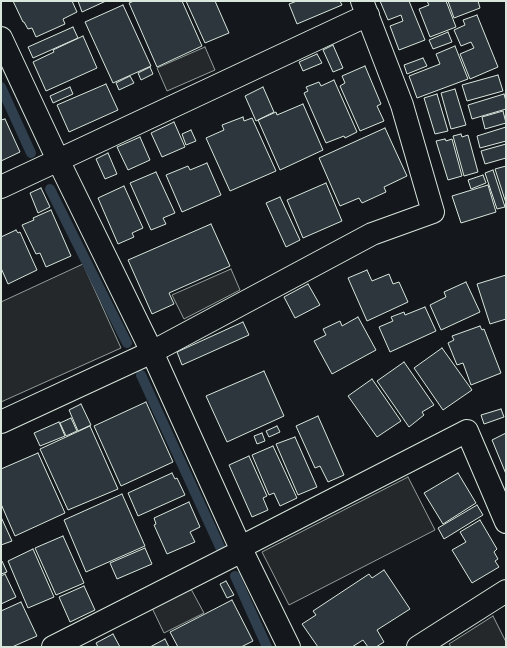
<!DOCTYPE html>
<style>
body{margin:0}
#map{position:relative;width:507px;height:648px;overflow:hidden;background:#14181c;font-family:Manrope,sans-serif}
canvas{display:block}
.frame{position:absolute;inset:0;border:2px solid #d8e6dc;pointer-events:none}
</style>
<div id="map">
<canvas width="507" height="648"></canvas>
<div class="frame"></div>
</div>
<script>
const ctx = document.querySelector('canvas').getContext('2d');
ctx.lineJoin = 'round';
function paint(path, color) { ctx.fillStyle = color; ctx.fill(path, 'evenodd'); }
const shape = rows => new Path2D(rows.map(r => 'M' + r).join(''));
function stroke(path, color, width, dash) { ctx.strokeStyle = color; ctx.lineWidth = width; ctx.lineCap = dash ? 'butt' : 'round'; ctx.setLineDash(dash || []); ctx.stroke(path); }
const parking = shape([
 [205,47,215,70,167,91,157,68,205,47],
 [83,264,121,348,1,402,1,302,83,264],
 [231,269,240,290,184,319,172,295,231,269],
 [408,477,435,530,289,605,262,552,408,477],
 [191,589,204,613,164,633,152,608,191,589],
 [493,616,506,642,506,647,451,647,449,644,493,616]
]);
const stream = shape([
 [1,87,31,153],
 [50,189,127,343],
 [141,375,220,547],
 [235,576,267,647]
]);
const building = shape([
 [13,1,72,1,77,12,63,19,65,24,36,37,32,28,28,29,24,22,23,22,13,1],
 [78,1,106,1,82,12,78,1],
 [134,1,182,1,202,46,157,67,129,3,134,1],
 [186,1,215,1,229,33,205,43,186,1],
 [297,1,340,1,342,5,297,24,289,4,297,1],
 [380,1,409,1,425,40,399,50,390,26,403,21,401,15,388,20,380,1],
 [427,1,446,1,456,27,430,37,419,9,429,5,427,1],
 [448,1,478,1,480,8,454,18,448,1],
 [123,5,151,66,113,83,85,22,123,5],
 [477,15,498,67,470,79,460,54,474,48,471,42,461,46,454,30,465,25,463,20,477,15],
 [73,27,78,38,33,58,28,47,73,27],
 [448,32,452,42,433,49,429,40,448,32],
 [83,36,97,68,46,91,33,62,54,52,53,50,83,36],
 [333,45,343,68,333,72,323,50,333,45],
 [455,46,468,79,417,98,409,76,440,64,436,54,455,46],
 [317,54,322,63,303,71,299,62,317,54],
 [423,58,427,66,407,74,404,65,423,58],
 [365,66,381,104,377,106,384,121,360,131,340,86,345,83,342,76,365,66],
 [150,67,153,74,141,80,138,73,150,67],
 [498,75,503,91,467,101,462,85,498,75],
 [130,76,134,83,119,90,116,83,130,76],
 [334,80,357,132,345,138,344,136,326,143,304,93,308,91,306,87,319,82,321,86,334,80],
 [106,84,118,110,69,132,57,105,106,84],
 [70,87,73,94,53,103,50,96,70,87],
 [263,87,274,112,256,121,245,96,263,87],
 [455,89,466,125,451,129,441,93,455,89],
 [437,94,448,131,435,134,424,98,437,94],
 [504,94,506,101,506,109,472,119,468,105,504,94],
 [303,104,323,150,280,170,258,120,276,112,277,115,303,104],
 [503,111,506,123,485,129,482,117,503,111],
 [243,117,244,121,252,118,276,171,230,191,206,138,224,130,222,125,243,117],
 [5,119,20,152,1,161,1,120,5,119],
 [174,122,185,147,162,157,151,133,174,122],
 [506,127,506,141,480,148,477,136,506,127],
 [385,128,407,176,384,187,386,192,362,203,359,198,340,206,319,158,385,128],
 [191,130,196,141,186,145,182,134,191,130],
 [461,134,462,137,468,135,478,172,464,176,453,136,461,134],
 [140,137,150,160,128,170,117,147,140,137],
 [445,139,446,141,452,139,462,176,448,180,436,141,445,139],
 [506,144,506,158,485,164,481,151,506,144],
 [108,153,117,174,105,179,96,159,108,153],
 [207,163,221,195,182,212,166,175,188,166,190,170,207,163],
 [506,166,506,203,495,169,506,166],
 [493,170,505,207,497,209,485,173,493,170],
 [156,172,175,213,163,218,166,224,151,230,130,183,156,172],
 [483,175,486,183,471,189,468,180,483,175],
 [326,183,342,221,303,238,287,200,326,183],
 [488,185,496,212,461,223,452,196,488,185],
 [124,186,143,228,132,233,134,237,118,244,98,198,124,186],
 [41,188,50,207,38,213,30,193,41,188],
 [280,197,300,240,286,247,266,203,280,197],
 [51,210,71,256,46,267,40,253,36,254,22,225,34,220,33,218,51,210],
 [211,224,230,266,169,293,174,304,152,314,128,260,211,224],
 [16,230,18,233,20,232,37,270,8,284,1,268,1,237,16,230],
 [367,270,372,281,389,274,393,284,399,282,408,302,367,321,348,278,367,270],
 [506,275,506,319,490,324,477,284,506,275],
 [466,282,480,312,441,330,430,305,446,297,444,292,466,282],
 [308,284,320,305,295,318,284,297,308,284],
 [425,307,436,331,390,352,379,327,393,321,391,317,404,312,405,315,425,307],
 [358,317,376,350,332,374,314,341,326,335,323,329,340,321,342,326,358,317],
 [243,322,249,335,182,365,177,352,243,322],
 [480,326,482,330,484,329,501,373,471,385,463,363,457,365,448,343,454,340,452,336,480,326],
 [442,348,472,390,443,410,414,368,442,348],
 [404,362,434,405,422,412,424,415,409,427,377,381,404,362],
 [264,371,284,416,227,442,206,396,264,371],
 [372,379,401,421,377,437,348,396,372,379],
 [146,402,173,462,121,486,94,426,146,402],
 [81,404,91,425,78,431,69,410,81,404],
 [501,409,504,417,484,424,481,415,501,409],
 [318,416,344,475,328,482,320,466,315,468,296,426,318,416],
 [71,418,77,431,66,436,60,423,71,418],
 [59,422,65,436,40,446,34,433,59,422],
 [90,426,118,489,68,510,40,449,90,426],
 [277,426,280,432,269,437,266,431,277,426],
 [262,433,265,441,257,444,254,436,262,433],
 [506,433,506,474,492,440,506,433],
 [295,437,317,487,298,495,276,444,295,437],
 [273,446,297,498,280,506,274,493,269,495,252,455,273,446],
 [38,453,65,513,15,536,1,504,1,469,38,453],
 [249,456,267,496,263,498,268,510,252,517,229,465,249,456],
 [172,473,175,479,177,478,185,495,138,516,128,493,172,473],
 [458,473,476,503,443,524,424,493,458,473],
 [122,494,145,546,86,572,64,520,122,494],
 [189,502,200,527,190,532,195,542,167,554,154,525,156,524,154,518,189,502],
 [477,505,483,515,444,539,438,528,477,505],
 [1,517,12,541,1,545,1,517],
 [480,520,497,549,494,552,498,559,495,561,499,567,472,583,452,550,466,542,460,532,480,520],
 [63,536,84,583,56,595,35,548,63,536],
 [145,548,152,564,117,579,110,563,145,548],
 [33,549,54,597,28,608,8,561,33,549],
 [1,561,2,561,7,572,1,574,1,561],
 [384,570,410,609,377,630,384,642,376,647,368,647,363,640,352,647,318,647,302,624,316,615,313,611,369,574,372,578,384,570],
 [5,574,16,597,1,604,1,576,5,574],
 [226,581,234,595,227,598,220,584,226,581],
 [84,586,95,610,70,622,59,597,84,586],
 [232,600,253,641,241,647,178,647,170,632,232,600],
 [21,602,37,636,12,647,1,647,1,611,21,602],
 [113,634,120,647,98,647,96,643,113,634],
 [165,639,169,647,150,647,165,639]
]);
const minor = shape([
 [1,38,58,160,152,352,242,551,289,647],
 [1,187,368,15],
 [1,422,152,352,372,234,433,212,402,105,362,1],
 [241,547,467,431,506,522],
 [53,647,242,551],
 [418,647,506,591]
]);
paint(parking, '#24282b');
stroke(parking, '#939e99', 1);
stroke(stream, '#2f3f4d', 10);
paint(building, '#2c363c');
stroke(building, '#d8e6dc', 1);
stroke(minor, '#d8e6dc', 24);
stroke(minor, '#14181c', 22);
</script>
